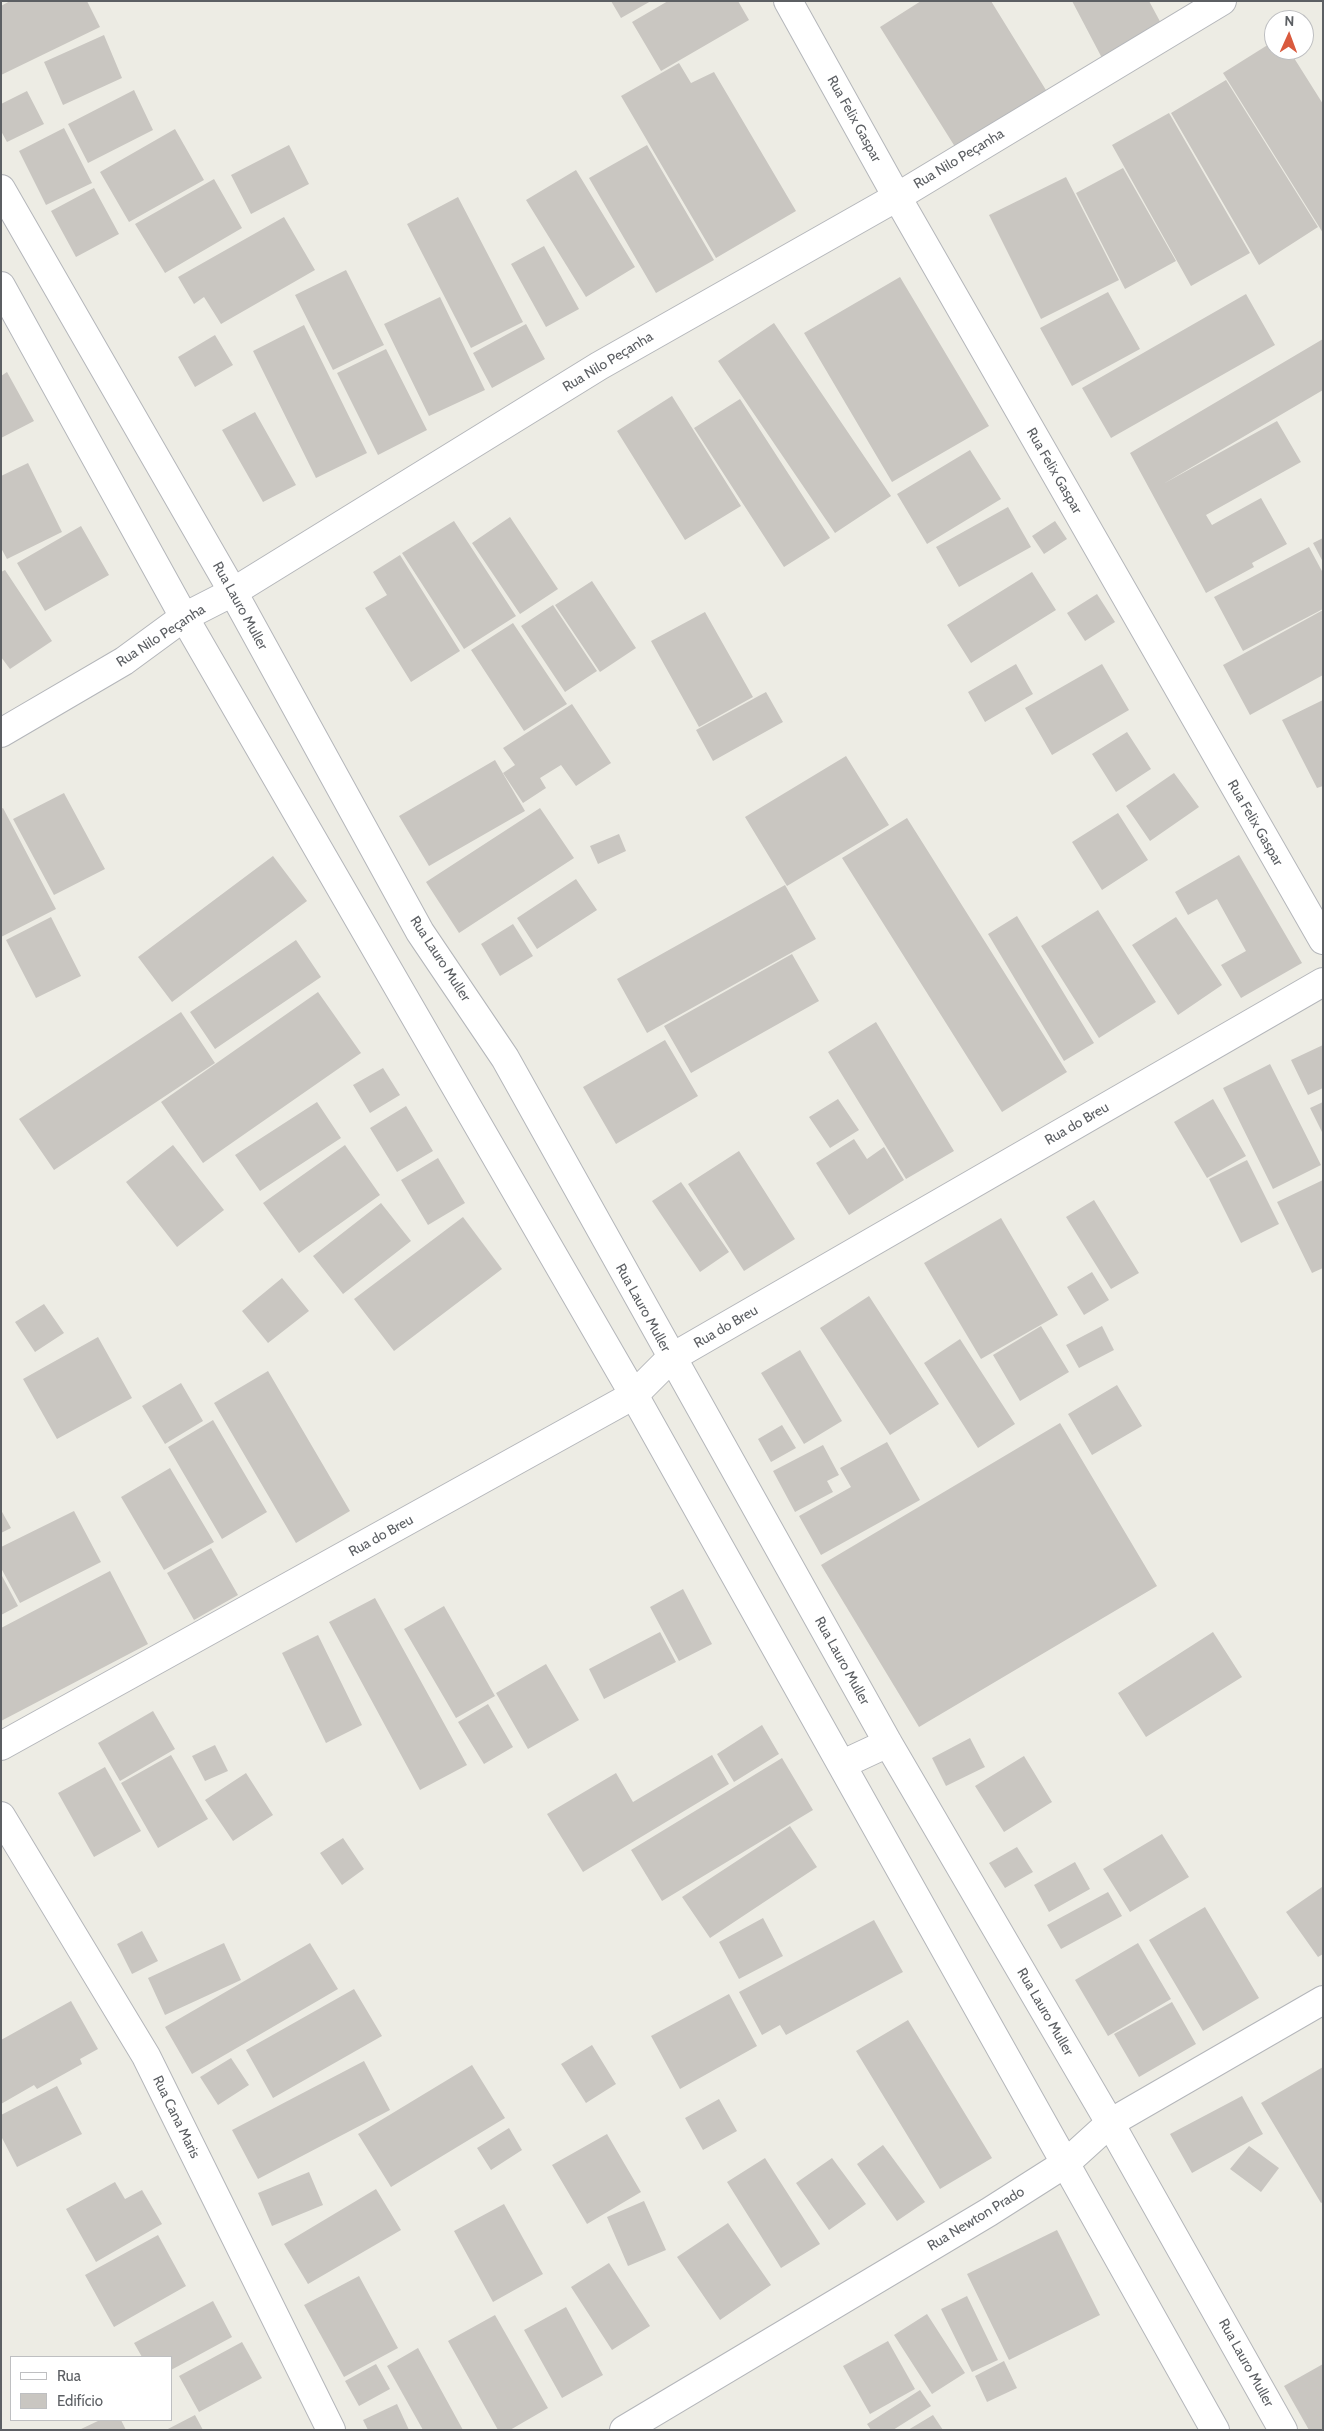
<!DOCTYPE html>
<meta charset="utf-8">
<style>
body{margin:0}
#map{position:relative;width:1324px;height:2431px;overflow:hidden;background:#edece4;font-family:Cabin,sans-serif}
canvas{display:block}
.frame{position:absolute;inset:0;border:2px solid #5c5f63;pointer-events:none}
.legend{position:absolute;left:10px;top:2356px;width:162px;height:65px;box-sizing:border-box;background:#fff;border:1px solid #bebfc1;margin:0;padding:6px 9px;list-style:none;font-size:15px;color:#5c5f63}
.legend li{display:flex;align-items:center;gap:10px;height:25px}
.legend b{width:25px;border:1px solid #bebfc1}
.north{position:absolute;left:1264px;top:10px;width:50px;height:50px;box-sizing:border-box;background:#fff;border:1px solid #bebfc1;border-radius:50%;rotate:2deg;font-size:14px;font-weight:700;line-height:20px;text-align:center;color:#5c5f63}
.north::after{content:'';display:block;margin:auto;width:18px;height:22px;background:#d95a3e;clip-path:polygon(50% 0,100% 100%,50% 72%,0 100%)}
</style>
<div id="map">
<canvas width="1324" height="2431"></canvas>
<div class="frame"></div>
<ul class="legend">
<li><b style="height:6px;background:#fff"></b>Rua</li>
<li><b style="height:14px;background:#c9c6c1"></b>Edifício</li>
</ul>
<div class="north">N</div>
</div>
<script>
const ctx = document.querySelector('canvas').getContext('2d');
ctx.lineJoin = 'round';
function paint(path, color) { ctx.fillStyle = color; ctx.fill(path, 'evenodd'); }
const shape = rows => new Path2D(rows.map(r => 'M' + r).join(''));
function stroke(path, color, width, dash) { ctx.strokeStyle = color; ctx.lineWidth = width; ctx.lineCap = dash ? 'butt' : 'round'; ctx.setLineDash(dash || []); ctx.stroke(path); }
function write(font, color, halo, rows, align = 'center') {
  ctx.font = font + ' Cabin,sans-serif'; ctx.lineWidth = 5; ctx.setLineDash([]); ctx.textBaseline = 'middle'; ctx.strokeStyle = halo; ctx.fillStyle = color; for (const [text, x, y, turn = 0] of rows) {
    ctx.save(); ctx.translate(x, y); ctx.rotate((+turn || 0) * Math.PI / 180); ctx.textAlign = isNaN(turn) ? turn : align; if (halo) ctx.strokeText(text, 0, 0); ctx.fillText(text, 0, 0); ctx.restore();
  }
}
const building = shape([
 [10,1,87,1,100,27,1,75,1,6],
 [611,1,651,1,621,18],
 [668,1,738,1,749,20,661,71,632,22],
 [921,1,991,1,1049,95,957,150,880,27],
 [1072,1,1149,1,1163,27,1102,58],
 [104,35,122,78,63,105,44,62],
 [1274,41,1274,50,1289,50,1323,104,1323,233,1223,73],
 [679,63,691,83,714,72,796,211,716,258,621,96],
 [1226,80,1318,227,1259,265,1171,113],
 [134,90,153,130,88,163,68,124],
 [27,91,44,124,7,142,1,131,1,104],
 [1169,113,1250,253,1191,286,1112,145],
 [64,128,92,183,46,205,19,151],
 [175,129,204,180,129,222,100,172],
 [289,145,309,184,251,214,231,175],
 [647,145,714,260,656,293,589,178],
 [1123,168,1176,261,1125,289,1076,193],
 [576,170,635,267,586,297,526,200],
 [1066,177,1119,280,1041,319,989,215],
 [214,179,242,228,165,273,135,224],
 [94,188,119,234,76,257,51,211],
 [458,197,523,322,471,348,407,224],
 [284,217,315,270,221,324,204,297,194,304,178,277],
 [544,246,579,309,546,327,511,264],
 [346,270,384,345,333,370,295,295],
 [900,277,989,426,892,482,804,333],
 [1108,292,1140,349,1072,386,1040,328],
 [1246,294,1275,345,1111,438,1082,388],
 [440,297,485,390,429,416,384,324],
 [774,323,891,496,835,533,718,361],
 [526,324,545,359,492,388,473,353],
 [304,325,367,453,316,478,253,351],
 [215,335,233,365,195,387,178,357],
 [1323,339,1323,390,1163,484,1277,421,1301,462,1206,515,1212,525,1261,498,1287,544,1252,563,1254,567,1206,593,1130,453],
 [386,349,427,430,378,455,337,373],
 [7,372,34,421,1,438,1,376],
 [672,396,741,506,685,540,617,431],
 [740,399,830,538,784,567,694,428],
 [255,412,296,485,263,502,222,430],
 [970,450,1001,499,927,544,897,494],
 [28,463,62,532,7,559,1,548,1,476],
 [1008,507,1031,547,959,587,936,547],
 [510,517,558,589,520,614,472,543],
 [454,521,516,616,464,649,402,553],
 [1055,521,1067,539,1044,554,1032,536],
 [81,526,109,575,45,611,17,563],
 [1323,538,1323,562,1313,543],
 [1309,547,1323,573,1323,609,1243,651,1214,597],
 [400,555,460,651,411,682,365,608,387,595,373,572],
 [5,570,52,641,10,669,1,657,1,572],
 [1032,572,1056,610,971,663,947,625],
 [592,581,636,648,600,672,555,605],
 [1097,594,1115,622,1085,641,1067,613],
 [553,605,597,671,565,692,521,626],
 [1323,610,1323,675,1250,715,1223,665],
 [705,612,753,697,699,727,651,641],
 [513,623,567,704,524,731,471,650],
 [1016,664,1033,694,985,722,968,692],
 [1102,664,1129,710,1052,755,1025,708],
 [766,692,783,722,713,761,696,730],
 [1323,700,1323,786,1317,788,1282,720],
 [572,704,611,763,576,786,561,765,540,778,546,788,523,803,503,773,515,765,503,748],
 [1127,732,1151,769,1116,792,1092,754],
 [846,756,889,825,787,886,745,817],
 [495,760,525,811,429,866,399,816],
 [1174,773,1199,807,1150,841,1126,806],
 [64,793,105,869,54,895,13,819],
 [3,808,56,909,1,937,1,809],
 [540,808,574,858,459,933,426,882],
 [1118,813,1148,860,1102,890,1072,842],
 [907,818,1067,1072,1002,1112,842,858],
 [619,834,626,851,598,864,590,846],
 [1239,855,1302,963,1241,998,1221,965,1246,951,1217,899,1188,915,1175,892],
 [273,856,307,901,172,1002,138,957],
 [576,879,597,910,537,949,517,918],
 [785,885,816,939,647,1033,617,979],
 [1098,910,1156,1002,1099,1038,1041,946],
 [1017,916,1094,1043,1064,1061,988,934],
 [51,917,81,976,36,998,6,940],
 [1176,917,1222,985,1178,1015,1132,945],
 [513,924,533,956,500,976,481,944],
 [296,940,321,977,215,1049,190,1012],
 [792,954,819,1001,691,1073,664,1026],
 [318,992,361,1053,203,1163,161,1102],
 [181,1012,215,1063,54,1170,19,1119],
 [876,1022,954,1151,906,1179,828,1052],
 [665,1040,698,1096,616,1144,583,1087],
 [1323,1045,1323,1088,1308,1095,1291,1060],
 [1270,1064,1321,1165,1273,1189,1223,1088],
 [383,1068,400,1095,370,1113,353,1085],
 [838,1099,859,1130,830,1148,809,1117],
 [1213,1099,1246,1156,1207,1178,1174,1122],
 [317,1102,341,1138,260,1191,235,1155],
 [1323,1102,1323,1134,1310,1108],
 [406,1106,433,1151,397,1172,370,1128],
 [854,1139,867,1159,884,1147,904,1180,849,1215,816,1163],
 [173,1145,224,1210,177,1247,126,1182],
 [345,1145,380,1195,299,1253,263,1203],
 [739,1151,795,1239,744,1271,688,1184],
 [438,1158,465,1203,428,1225,401,1180],
 [1247,1160,1279,1224,1241,1243,1209,1179],
 [1323,1180,1323,1268,1312,1273,1277,1202],
 [681,1182,729,1252,700,1272,652,1201],
 [1094,1200,1139,1273,1111,1289,1066,1217],
 [381,1203,411,1241,343,1294,313,1256],
 [463,1217,502,1269,394,1351,354,1299],
 [1001,1218,1058,1315,981,1359,924,1263],
 [1092,1272,1109,1300,1084,1315,1067,1287],
 [282,1278,309,1311,268,1343,242,1311],
 [869,1296,939,1404,890,1435,820,1328],
 [44,1304,64,1333,35,1352,15,1322],
 [1041,1326,1069,1372,1020,1401,993,1355],
 [1102,1326,1114,1350,1079,1368,1066,1345],
 [98,1337,132,1398,57,1439,23,1379],
 [960,1339,1015,1424,978,1448,924,1363],
 [800,1350,842,1421,804,1444,761,1373],
 [268,1371,350,1511,296,1543,214,1403],
 [181,1383,203,1421,165,1444,142,1406],
 [1117,1385,1142,1426,1092,1455,1068,1414],
 [213,1420,267,1512,222,1539,168,1447],
 [1060,1423,1157,1586,919,1727,821,1565],
 [782,1425,796,1448,771,1462,758,1439],
 [887,1442,920,1500,821,1555,799,1516,851,1487,840,1468],
 [823,1445,839,1475,827,1481,833,1492,795,1512,773,1471],
 [170,1468,214,1542,164,1570,121,1497],
 [1,1510,11,1528,1,1533],
 [74,1511,101,1562,20,1603,1,1568,1,1547],
 [211,1548,238,1595,194,1620,167,1573],
 [110,1571,148,1644,1,1721,1,1628],
 [1,1574,18,1606,1,1615],
 [683,1589,712,1644,679,1661,650,1607],
 [375,1598,467,1765,420,1790,329,1622],
 [444,1606,495,1696,456,1718,404,1629],
 [660,1632,676,1662,604,1699,589,1669],
 [1213,1632,1242,1677,1146,1737,1118,1693],
 [318,1635,362,1725,326,1743,282,1653],
 [546,1664,579,1720,528,1749,496,1693],
 [488,1704,513,1747,484,1764,458,1722],
 [153,1711,175,1749,120,1781,98,1743],
 [762,1725,779,1754,734,1782,717,1754],
 [970,1738,985,1767,946,1786,932,1758],
 [215,1745,228,1771,205,1781,192,1756],
 [171,1755,208,1819,158,1848,121,1783],
 [712,1755,729,1784,583,1872,547,1814,616,1773,633,1802],
 [1024,1756,1052,1802,1004,1832,975,1786],
 [782,1758,813,1810,662,1901,631,1850],
 [105,1767,141,1831,94,1857,58,1793],
 [246,1773,273,1815,233,1841,205,1800],
 [790,1826,817,1867,710,1938,682,1897],
 [1162,1834,1189,1877,1130,1912,1103,1869],
 [343,1838,364,1869,342,1885,320,1853],
 [1017,1847,1033,1872,1005,1888,989,1863],
 [1075,1862,1090,1889,1049,1912,1034,1885],
 [1322,1887,1323,1954,1318,1957,1286,1912],
 [1108,1892,1122,1916,1061,1949,1047,1925],
 [1205,1907,1259,1998,1203,2031,1149,1940],
 [763,1918,783,1956,739,1979,719,1942],
 [874,1920,903,1972,786,2035,780,2025,762,2035,739,1992],
 [142,1931,158,1961,132,1974,117,1944],
 [224,1943,241,1980,165,2015,148,1978],
 [310,1943,338,1989,192,2074,165,2027],
 [1138,1943,1171,1999,1108,2036,1075,1980],
 [354,1989,382,2036,273,2098,246,2050],
 [729,1994,757,2046,680,2089,651,2036],
 [71,2001,98,2049,80,2059,82,2064,37,2089,34,2085,1,2104,1,2040],
 [1172,2002,1196,2044,1139,2077,1114,2034],
 [908,2020,992,2158,940,2189,856,2051],
 [592,2045,616,2084,586,2103,561,2064],
 [231,2058,249,2085,218,2105,200,2077],
 [364,2061,390,2110,258,2179,232,2130],
 [472,2065,505,2118,391,2187,358,2134],
 [1323,2067,1323,2202,1321,2203,1261,2103],
 [57,2086,82,2134,17,2167,1,2136,1,2115],
 [1242,2096,1263,2134,1192,2173,1170,2134],
 [719,2099,737,2131,703,2150,685,2118],
 [509,2128,522,2150,491,2170,477,2148],
 [607,2134,641,2192,587,2224,552,2165],
 [883,2145,925,2202,897,2221,857,2164],
 [1249,2146,1279,2168,1261,2192,1230,2169],
 [765,2158,820,2244,781,2268,727,2182],
 [832,2158,866,2204,829,2230,796,2183],
 [309,2172,323,2205,272,2226,258,2193],
 [115,2182,125,2199,142,2190,162,2224,96,2262,66,2209],
 [376,2189,401,2230,308,2284,284,2244],
 [644,2201,666,2250,628,2266,607,2217],
 [504,2204,543,2274,493,2302,454,2231],
 [728,2223,771,2285,720,2320,677,2257],
 [1057,2230,1100,2315,1009,2360,967,2274],
 [158,2235,186,2286,114,2327,85,2275],
 [609,2263,650,2326,612,2350,571,2287],
 [359,2276,398,2348,344,2377,304,2305],
 [967,2296,998,2360,972,2372,941,2309],
 [213,2301,232,2337,171,2370,171,2357,142,2357,134,2343],
 [566,2307,603,2375,562,2398,524,2330],
 [927,2314,965,2373,932,2394,894,2335],
 [495,2315,548,2408,510,2430,498,2430,448,2341],
 [888,2341,915,2389,870,2414,843,2366],
 [242,2342,262,2378,199,2412,179,2376],
 [418,2348,463,2430,423,2430,387,2366],
 [1004,2361,1017,2388,987,2402,975,2376],
 [376,2364,390,2389,359,2406,345,2381],
 [1323,2364,1323,2430,1309,2430,1284,2386],
 [920,2390,931,2406,893,2430,871,2430,867,2424],
 [397,2404,409,2430,368,2430,363,2420],
 [195,2415,203,2430,166,2430],
 [933,2415,943,2430,908,2430],
 [100,2420,121,2420,126,2430,79,2430]
]);
const minor = shape([
 [788,1,897,197,1323,940],
 [1,733,124,661,184,617,233,592,599,366,897,197,1222,1],
 [1,1746,634,1395,671,1358,1323,982],
 [1,1816,146,2056,331,2430],
 [624,2430,989,2212,1066,2163,1110,2123,1323,2000]
]);
const tertiary = shape([
 [1,189,233,592,420,932,505,1058,888,1743,1110,2123,1283,2430],
 [1,286,184,617,634,1395,1215,2430],
 [843,1764,888,1743]
]);
const streetNames = [
 ["Rua Felix Gaspar",854,119,61],
 ["Rua Nilo Peçanha",959,159,-31],
 ["Rua Nilo Peçanha",608,362,-31],
 ["Rua Felix Gaspar",1054,471,60],
 ["Rua Lauro Muller",240,606,61],
 ["Rua Nilo Peçanha",161,636,-33],
 ["Rua Felix Gaspar",1255,823,60],
 ["Rua Lauro Muller",440,959,57],
 ["Rua do Breu",1077,1124,-30],
 ["Rua Lauro Muller",643,1308,61],
 ["Rua do Breu",726,1327,-30],
 ["Rua do Breu",381,1536,-29],
 ["Rua Lauro Muller",842,1661,61],
 ["Rua Lauro Muller",1045,2012,60],
 ["Rua Cana Maris",176,2117,64],
 ["Rua Newton Prado",976,2219,-31],
 ["Rua Lauro Muller",1246,2363,61]
];
paint(building, '#c9c6c1');
stroke(minor, '#b4b6ba', 30);
stroke(tertiary, '#b4b6ba', 30);
stroke(minor, '#fff', 28);
stroke(tertiary, '#fff', 28);
write('14px', '#5c5f63', '#fff', streetNames);
</script>
